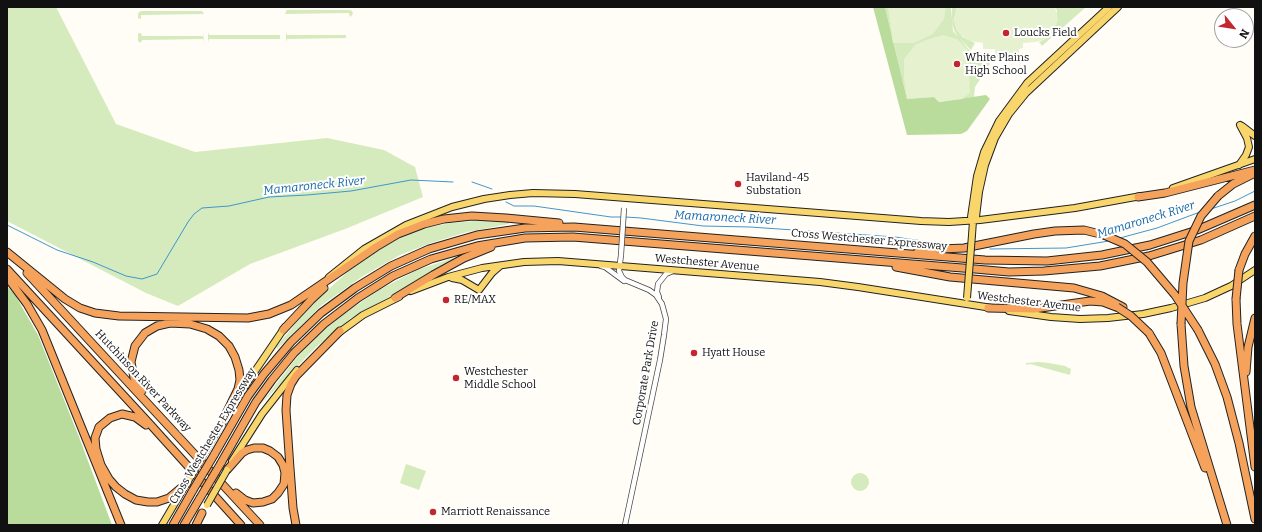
<!DOCTYPE html>
<style>
body{margin:0}
#map{position:relative;width:1262px;height:532px;overflow:hidden;background:#fffdf5;font-family:Bitter,serif}
canvas{display:block}
.frame{position:absolute;inset:0;border:8px solid #111;pointer-events:none}
.north{position:absolute;left:1214px;top:8px;width:40px;height:40px;box-sizing:border-box;background:#fff;border:1px solid #a0a0a0;border-radius:50%;rotate:120deg;font-size:11px;font-weight:700;line-height:16px;text-align:center;color:#111}
.north::after{content:'';display:block;margin:auto;width:14px;height:18px;background:#c4262e;clip-path:polygon(50% 0,100% 100%,50% 72%,0 100%)}
</style>
<div id="map">
<canvas width="1262" height="532"></canvas>
<div class="frame"></div>
<div class="north">N</div>
</div>
<script>
const ctx = document.querySelector('canvas').getContext('2d');
ctx.lineJoin = 'round';
function paint(path, color) { ctx.fillStyle = color; ctx.fill(path, 'evenodd'); }
const shape = rows => new Path2D(rows.map(r => 'M' + r).join(''));
function stroke(path, color, width, dash) { ctx.strokeStyle = color; ctx.lineWidth = width; ctx.lineCap = dash ? 'butt' : 'round'; ctx.setLineDash(dash || []); ctx.stroke(path); }
function write(font, color, halo, rows, align = 'center') {
  ctx.font = font + ' Bitter,serif'; ctx.lineWidth = 4; ctx.setLineDash([]); ctx.textBaseline = 'middle'; ctx.strokeStyle = halo; ctx.fillStyle = color; for (const [text, x, y, turn = 0] of rows) {
    ctx.save(); ctx.translate(x, y); ctx.rotate((+turn || 0) * Math.PI / 180); ctx.textAlign = isNaN(turn) ? turn : align; if (halo) ctx.strokeText(text, 0, 0); ctx.fillText(text, 0, 0); ctx.restore();
  }
}
const green = shape([
 [7,7,56,7,116,124,195,152,327,138,384,150,415,167,423,197,345,229,250,264,178,306,146,293,7,221],
 [885,7,951,7,953,31,971,52,977,56,989,61,990,64,983,72,984,73,975,87,974,97,939,102,907,99],
 [952,7,957,7,954,20,957,30,963,37,975,43,971,50,958,37,954,30,952,22],
 [1055,7,1086,7,1042,46,1039,42,1045,39,1053,33,1057,10],
 [287,10,350,10,352,11,353,14,350,17,349,13,286,14,285,13],
 [141,11,202,11,204,14,141,15,141,19,138,18,138,13],
 [203,32,204,42,203,39,142,40,141,43,138,41,138,34,139,33,141,33,142,36,203,36],
 [208,32,209,35,280,35,280,39,209,39,208,42],
 [286,32,287,35,346,35,346,38,287,39,286,42],
 [475,221,509,222,509,224,467,232,431,243,400,255,363,276,322,305,277,349,276,347,312,304,352,268,379,250,398,239,424,228,451,223],
 [456,257,457,259,351,318,315,348,260,405,297,357,324,330,341,316,379,290,417,270],
 [1039,362,1049,363,1065,366,1071,369,1070,375,1030,364,1026,365,1026,363],
 [406,464,426,471,419,490,400,483],
 '851 482a9 9 0 1 1 18 0a9 9 0 1 1-18 0Z'
]);
const forest = shape([
 [873,7,885,7,907,99,934,97,939,102,986,95,990,99,967,131,961,134,907,135],
 [7,286,15,295,38,335,79,437,112,525,7,525]
]);
const pitch = shape([
 [888,7,946,7,944,19,933,34,914,43,893,43],
 [957,7,1055,7,1058,19,1055,29,1045,39,1036,42,1023,43,1023,48,1019,49,1019,60,996,60,995,49,983,49,983,43,970,41,960,34,957,30,954,20],
 [943,35,957,39,968,50,970,93,962,99,939,102,934,97,907,99,904,79,904,59,915,45,926,40]
]);
const stream = shape([
 [472,182,492,189],
 [506,202,514,206,534,206,611,217,622,217],
 [1211,209,1235,201,1255,191],
 [625,217,641,218,703,226,750,227,895,237,943,244],
 [7,225,57,250,93,262,126,276,142,279,157,274,188,222,194,214,202,208,229,206,269,197,307,195,351,191,411,180,453,182],
 [1120,238,1157,228,1200,212],
 [990,249,1066,248,1109,241]
]);
const minor = shape([
 [621,255,619,271,622,277,625,280,649,290,656,295,662,304,666,319,664,335,660,360,625,525],
 [601,266,605,267,624,281],
 [659,297,657,292,658,284,666,274,673,271]
]);
const major = shape([
 [1242,126,1255,136],
 [1239,165,1246,155,1249,147,1247,138,1240,125],
 [1173,188,1255,159],
 [973,221,976,217,979,192,985,165,995,138,1009,114,1026,93,1118,7],
 [972,235,973,221,971,217,977,176,984,152,999,121,1027,83,1109,7],
 [329,277,364,249,406,225,452,207,484,199,510,195,533,193,575,194,921,221,949,222,980,220,1075,208,1141,196],
 [452,278,462,280,479,290,492,273,500,266],
 [411,291,448,277,482,268,524,262,558,261,820,282,858,287,992,308],
 [1009,311,1051,317,1080,319,1108,318,1143,314,1171,308,1205,298,1231,286,1255,270],
 [337,334,363,315,399,297],
 [236,399,285,327],
 [207,448,223,421],
 [232,461,262,414,284,386,297,370],
 [162,525,185,486]
]);
const highway = shape([
 [1218,196,1233,184,1255,173],
 [1138,197,1165,193,1255,170],
 [918,250,964,248,1034,234,1055,231,1084,230,1104,235],
 [7,252,65,299,80,308,95,313,119,316,248,318,269,314,291,305,376,247,398,234,424,224,444,219,472,216,506,218,559,223],
 [896,267,950,277,1074,288,1102,296,1123,307],
 [7,269,149,423,241,525],
 [1239,270,1245,254,1255,236],
 [27,273,260,525],
 [7,277,27,304,42,330,121,525],
 [395,298,433,275,464,258,491,247],
 [1236,299,1237,324,1255,467],
 [988,308,1034,309,1090,301,1103,302,1116,307],
 [1181,324,1184,366,1191,407,1227,525],
 [283,330,311,300,324,288],
 [1198,330,1215,364,1227,397,1239,443,1255,519],
 [1149,333,1161,353,1205,468],
 [1246,372,1248,347,1255,318],
 [142,391,134,378,131,362,135,346,145,333,157,326,170,323,190,324,207,329,219,336,229,346,235,357,239,370,240,380,238,389,221,424],
 [146,425,135,417,122,414,110,418,99,427,95,438,96,449,101,465,109,479,116,487,125,494,136,500,148,502,157,502,169,498,187,483],
 [214,455,248,396,264,374,291,342,321,313,355,288,391,266,429,249,477,235,525,228,574,227,985,260,1047,261,1102,255,1150,245,1197,230,1255,205],
 [221,463,256,402,272,380,294,353,324,324,358,298,393,276,431,259,477,246,525,238,573,237,975,269,1009,272,1044,271,1100,266,1149,256,1201,240,1255,216],
 [227,470,242,453,247,450,254,448,263,448,270,451,278,457,283,465,285,473,284,484,278,493,272,499,263,502,253,503,245,500,236,493],
 [173,525,193,490],
 [184,525,200,498],
 [196,525,202,513],
 [296,525,293,508,290,468,286,410,287,395,291,384,296,376,340,331]
]);
const minorBridge = shape([
 [621,255,624,208]
]);
const majorBridge = shape([
 [967,298,972,235],
 [187,483,207,448],
 [207,505,227,470]
]);
const highwayBridge = shape([
 [1104,235,1125,244,1147,262,1175,295,1198,330],
 [1236,299,1239,270],
 [1117,307,1131,316,1149,333],
 [1181,324,1183,283,1189,241,1201,216,1218,196],
 [193,490,214,455],
 [200,498,221,463]
]);
const markers = [
 [1006,33,4,"#c4262e"],
 [957,64,4,"#c4262e"],
 [738,184,4,"#c4262e"],
 [446,300,4,"#c4262e"],
 [694,353,4,"#c4262e"],
 [456,378,4,"#c4262e"],
 [433,512,4,"#c4262e"]
];
const poiNames = [
 ["Loucks Field",1014,33],
 ["White Plains",965,58],
 ["High School",965,71],
 ["Haviland-45",746,178],
 ["Substation",746,191],
 ["RE/MAX",454,300],
 ["Hyatt House",702,353],
 ["Westchester",464,372],
 ["Middle School",464,385],
 ["Marriott Renaissance",441,512]
];
const streetNames = [
 ["Cross Westchester Expressway",869,240,5],
 ["Westchester Avenue",707,263,5],
 ["Westchester Avenue",1029,302,7],
 ["Corporate Park Drive",646,373,-80],
 ["Hutchinson River Parkway",143,381,47],
 ["Cross Westchester Expressway",213,436,-59]
];
const waterNames = [
 ["Mamaroneck River",314,186,-6],
 ["Mamaroneck River",725,218,3],
 ["Mamaroneck River",1146,220,-17]
];
paint(green, '#d5ebbd');
paint(forest, '#b9dc9c');
paint(pitch, '#e6f2cf');
stroke(stream, '#3f96cf', 1);
stroke(minor, '#444', 6);
stroke(major, '#222', 8);
stroke(highway, '#222', 9);
stroke(minor, '#fff', 4.5);
stroke(major, '#f9d66b', 6);
stroke(highway, '#f5a25d', 7);
stroke(minorBridge, '#444', 6, []);
stroke(majorBridge, '#222', 8, []);
stroke(highwayBridge, '#222', 9, []);
stroke(minorBridge, '#fff', 4.5);
stroke(majorBridge, '#f9d66b', 6);
stroke(highwayBridge, '#f5a25d', 7);
for (const [x, y, r, color] of markers) { const dot = new Path2D(); dot.arc(x, y, r, 0, 2 * Math.PI); ctx.fillStyle = color; ctx.fill(dot); stroke(dot, '#fff', 1.5); }
write('11px', '#111', '#fff', poiNames, 'left');
write('11px', '#111', '#fff', streetNames);
write('italic 12px', '#1768a6', '#fff', waterNames);
</script>
